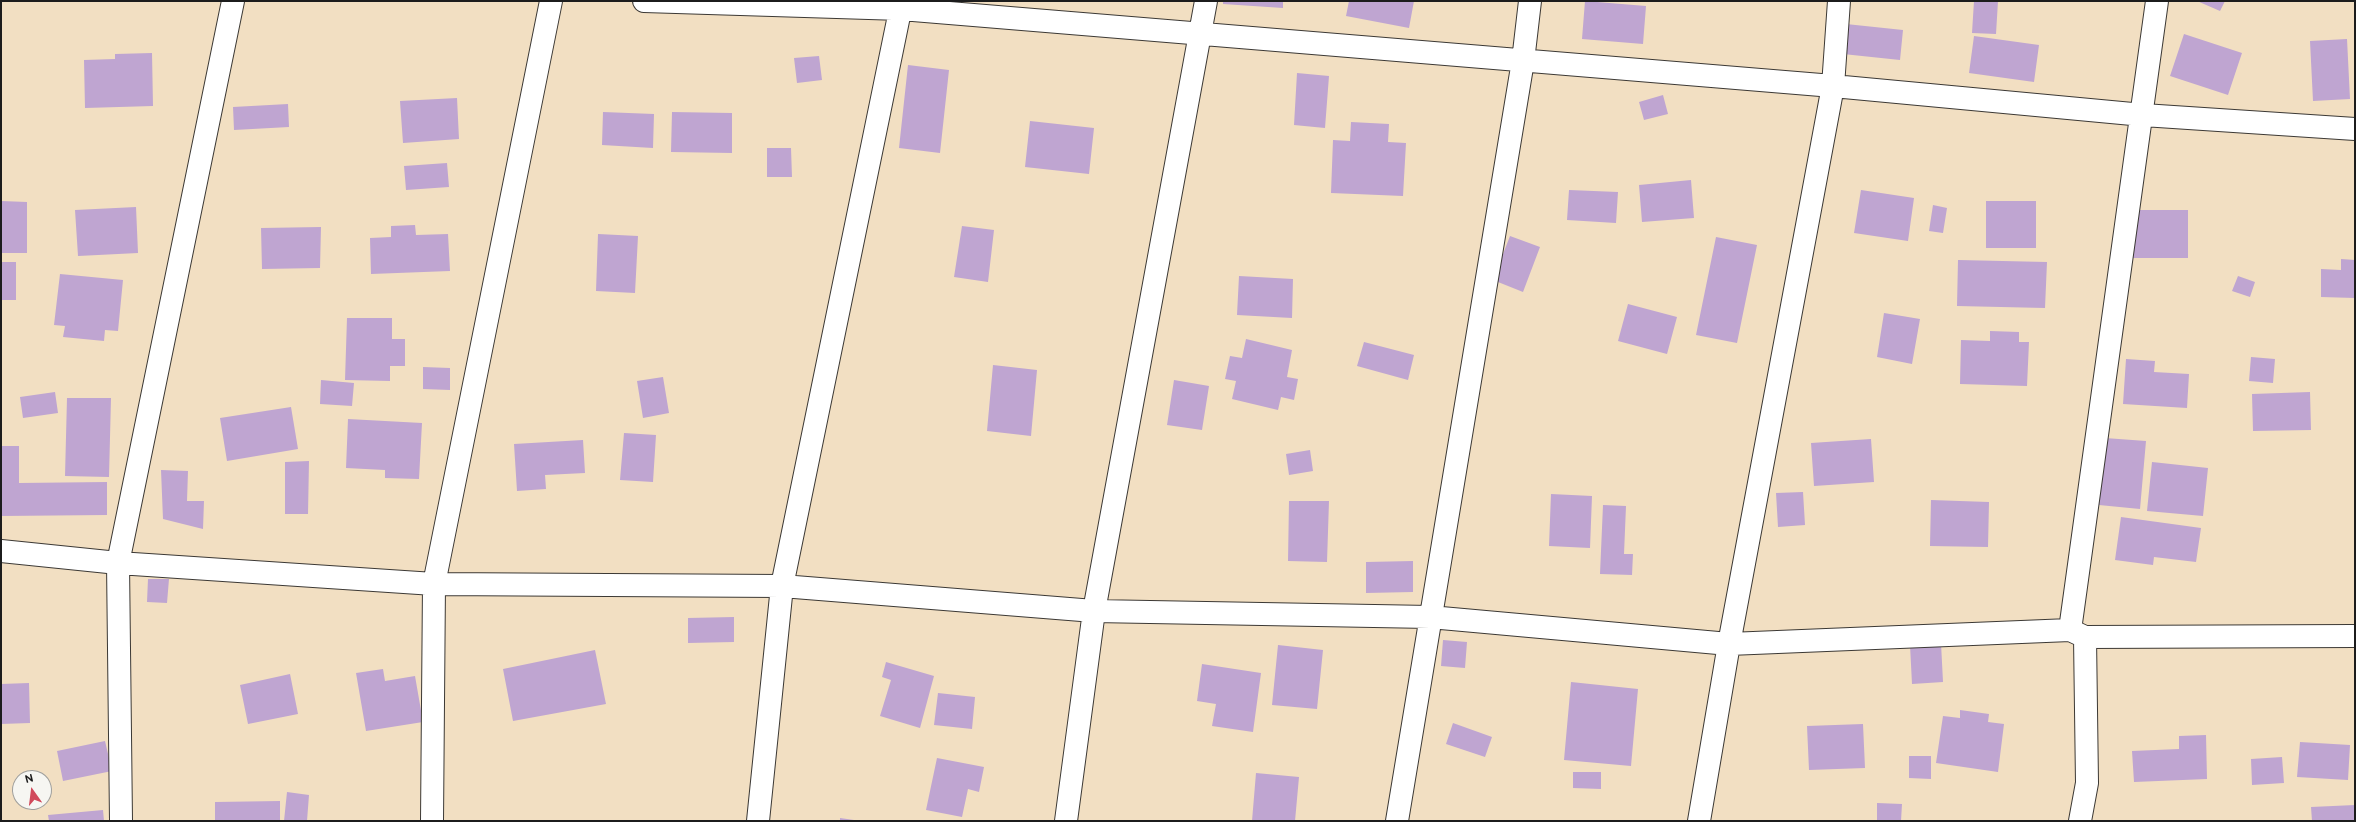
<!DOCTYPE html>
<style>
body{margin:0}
#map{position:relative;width:2356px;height:822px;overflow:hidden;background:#f2dfc2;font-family:"Balsamiq Sans",sans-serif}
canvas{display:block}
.frame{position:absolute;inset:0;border:2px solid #1c1c1c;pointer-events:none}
.north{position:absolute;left:12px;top:770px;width:40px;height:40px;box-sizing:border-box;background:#f6f6f2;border:1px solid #9f9f9c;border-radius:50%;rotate:346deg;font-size:11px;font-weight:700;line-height:16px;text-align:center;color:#1c1c1c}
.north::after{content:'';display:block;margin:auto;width:14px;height:18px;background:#d1495b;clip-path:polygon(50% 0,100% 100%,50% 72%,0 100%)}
</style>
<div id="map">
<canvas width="2356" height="822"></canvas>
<div class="frame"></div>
<div class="north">N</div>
</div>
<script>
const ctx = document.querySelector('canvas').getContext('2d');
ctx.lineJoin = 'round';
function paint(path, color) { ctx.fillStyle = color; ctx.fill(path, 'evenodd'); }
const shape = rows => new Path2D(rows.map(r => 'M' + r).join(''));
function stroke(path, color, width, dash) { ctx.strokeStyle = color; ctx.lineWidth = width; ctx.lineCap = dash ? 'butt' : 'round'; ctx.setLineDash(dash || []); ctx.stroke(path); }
const building = shape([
 [1223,1,1283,1,1283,8,1223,4],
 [1349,1,1414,1,1409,28,1346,16],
 [1585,1,1646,6,1643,44,1582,39],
 [1974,1,1998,1,1996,34,1972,33],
 [2197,1,2225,1,2220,11],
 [1846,24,1903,30,1900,60,1843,54],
 [2184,34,2242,53,2228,95,2170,76],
 [1974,36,2039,45,2034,82,1969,73],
 [2347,39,2350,99,2313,101,2310,41],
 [152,53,153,106,85,108,84,60,115,59,115,54],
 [819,56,822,80,797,83,794,58],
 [908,65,949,70,940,153,899,148],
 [1297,73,1329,76,1325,128,1294,125],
 [1663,95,1668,114,1644,120,1639,102],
 [457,98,459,139,403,143,400,101],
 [288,104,289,127,234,130,233,107],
 [603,112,654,114,653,148,602,145],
 [672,112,732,113,732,153,671,152],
 [1030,121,1094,128,1089,174,1025,167],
 [1351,122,1389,124,1388,142,1406,143,1403,196,1331,193,1333,140,1350,141],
 [767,148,791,148,792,177,767,177],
 [447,163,449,187,406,190,404,166],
 [1691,180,1694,218,1642,222,1639,185],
 [1569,190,1618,192,1616,223,1567,220],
 [1861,190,1914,198,1908,241,1854,233],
 [1,201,27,202,27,253,1,253],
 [1986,201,2036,201,2036,248,1986,248],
 [1933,205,1947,208,1943,233,1929,231],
 [136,207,138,253,78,256,75,210],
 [2127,210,2188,210,2188,258,2126,258],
 [415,225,416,235,448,234,450,271,371,274,370,238,391,237,391,226],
 [962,226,994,230,988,282,954,277],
 [321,227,320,268,262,269,261,228],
 [598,234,638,236,635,293,596,291],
 [1510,236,1540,247,1523,292,1493,280],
 [1716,237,1757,245,1737,343,1696,335],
 [2341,259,2355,260,2355,298,2321,297,2321,269,2341,270],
 [1958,260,2047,262,2045,308,1957,306],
 [1,262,16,262,16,300,1,300],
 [60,274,123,280,118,331,105,330,104,341,63,337,65,326,54,325],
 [1239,276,1293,279,1292,318,1237,315],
 [2238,276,2255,282,2250,297,2232,291],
 [1628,304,1677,317,1667,354,1618,341],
 [1884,313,1920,319,1912,364,1877,357],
 [347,318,392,318,392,339,405,339,405,366,390,366,390,381,345,380],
 [1990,331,2019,332,2019,342,2029,342,2027,386,1960,384,1961,340,1990,341],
 [1246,339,1292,350,1287,377,1298,379,1294,400,1281,397,1278,410,1232,399,1236,381,1225,379,1230,356,1242,358],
 [1364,342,1414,355,1408,380,1357,366],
 [2251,357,2275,359,2273,383,2249,381],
 [2126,359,2155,361,2154,372,2189,374,2187,408,2123,404],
 [993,365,1037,370,1031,436,987,431],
 [423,367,450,368,450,390,423,389],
 [663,377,669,413,643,418,637,381],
 [321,380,354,383,352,406,320,404],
 [1174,380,1209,386,1202,430,1167,425],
 [55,392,58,413,23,418,20,397],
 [2310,392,2311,430,2253,431,2252,394],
 [67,398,111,398,109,477,65,476],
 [291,407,298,449,227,461,220,418],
 [348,419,422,423,419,479,385,478,385,470,346,468],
 [624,433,656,435,653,482,620,480],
 [2105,438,2146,441,2140,509,2099,505],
 [1871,439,1874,482,1814,486,1811,443],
 [583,440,585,473,545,475,546,489,517,491,514,444],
 [1,446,19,446,19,483,107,482,107,515,1,516],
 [1310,450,1313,471,1289,475,1286,454],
 [309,461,308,514,285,514,285,462],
 [2152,462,2208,468,2203,516,2147,511],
 [161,470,188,471,187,501,204,501,203,529,163,519],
 [1803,492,1805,525,1778,527,1776,493],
 [1551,494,1592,496,1590,548,1549,546],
 [1931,500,1989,502,1988,547,1930,546],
 [1289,501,1329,501,1327,562,1288,561],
 [1603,505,1626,506,1624,554,1633,554,1632,575,1600,574],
 [2121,517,2201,528,2196,562,2154,557,2153,565,2115,560],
 [1413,561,1413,592,1366,593,1366,562],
 [148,579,169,579,167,603,147,602],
 [734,617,734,642,688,643,688,618],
 [1443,640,1467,642,1465,668,1441,666],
 [1941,643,1943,682,1912,684,1910,645],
 [1278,645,1323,650,1317,709,1272,705],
 [595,650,606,704,513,721,503,669],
 [886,662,934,676,920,728,880,716,891,680,882,677],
 [1202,664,1261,673,1253,732,1212,726,1216,704,1197,701],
 [383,669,385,681,415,676,423,722,366,731,356,673],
 [290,674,298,714,248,724,240,685],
 [1571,682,1638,689,1631,766,1564,760],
 [29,683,30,723,1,724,1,684],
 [938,693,975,697,972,729,934,725],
 [1960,710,1989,714,1988,722,2004,724,1998,772,1936,763,1943,716,1960,718],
 [1453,723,1492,737,1485,757,1446,744],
 [1863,724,1865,768,1809,770,1807,726],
 [2206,735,2207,779,2134,782,2132,751,2179,749,2179,736],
 [105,741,112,771,63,781,57,751],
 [2300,742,2350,745,2348,780,2297,777],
 [1909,756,1931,756,1931,779,1909,778],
 [2282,757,2284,783,2252,785,2251,759],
 [937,758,984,767,979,792,968,789,962,817,926,810],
 [1573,772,1601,772,1601,789,1573,788],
 [1256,773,1299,777,1295,821,1252,821],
 [287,792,309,795,307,821,284,821],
 [280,801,280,821,215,821,215,802],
 [1877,803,1902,804,1901,821,1877,821],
 [2355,805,2355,821,2312,821,2311,807],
 [103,810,104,821,49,821,48,815],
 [840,818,854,820,854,821,840,821]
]);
const minor = shape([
 [644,1,901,9,1833,86,2143,115,2355,129],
 [1,551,118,563,434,584,782,586,1094,611,1430,617,1729,644,2070,630,2085,637,2355,636],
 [2070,630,2157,1],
 [121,821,118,563,233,1],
 [432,821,434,584,551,1],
 [758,821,782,586,902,1],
 [1066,821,1094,611,1206,1],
 [1397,821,1523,61,1530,1],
 [1699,821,1729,644,1833,86,1839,1],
 [2080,821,2087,783,2085,637]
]);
paint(building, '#bfa5d1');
stroke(minor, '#3c3935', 24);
stroke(minor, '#fff', 22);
</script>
